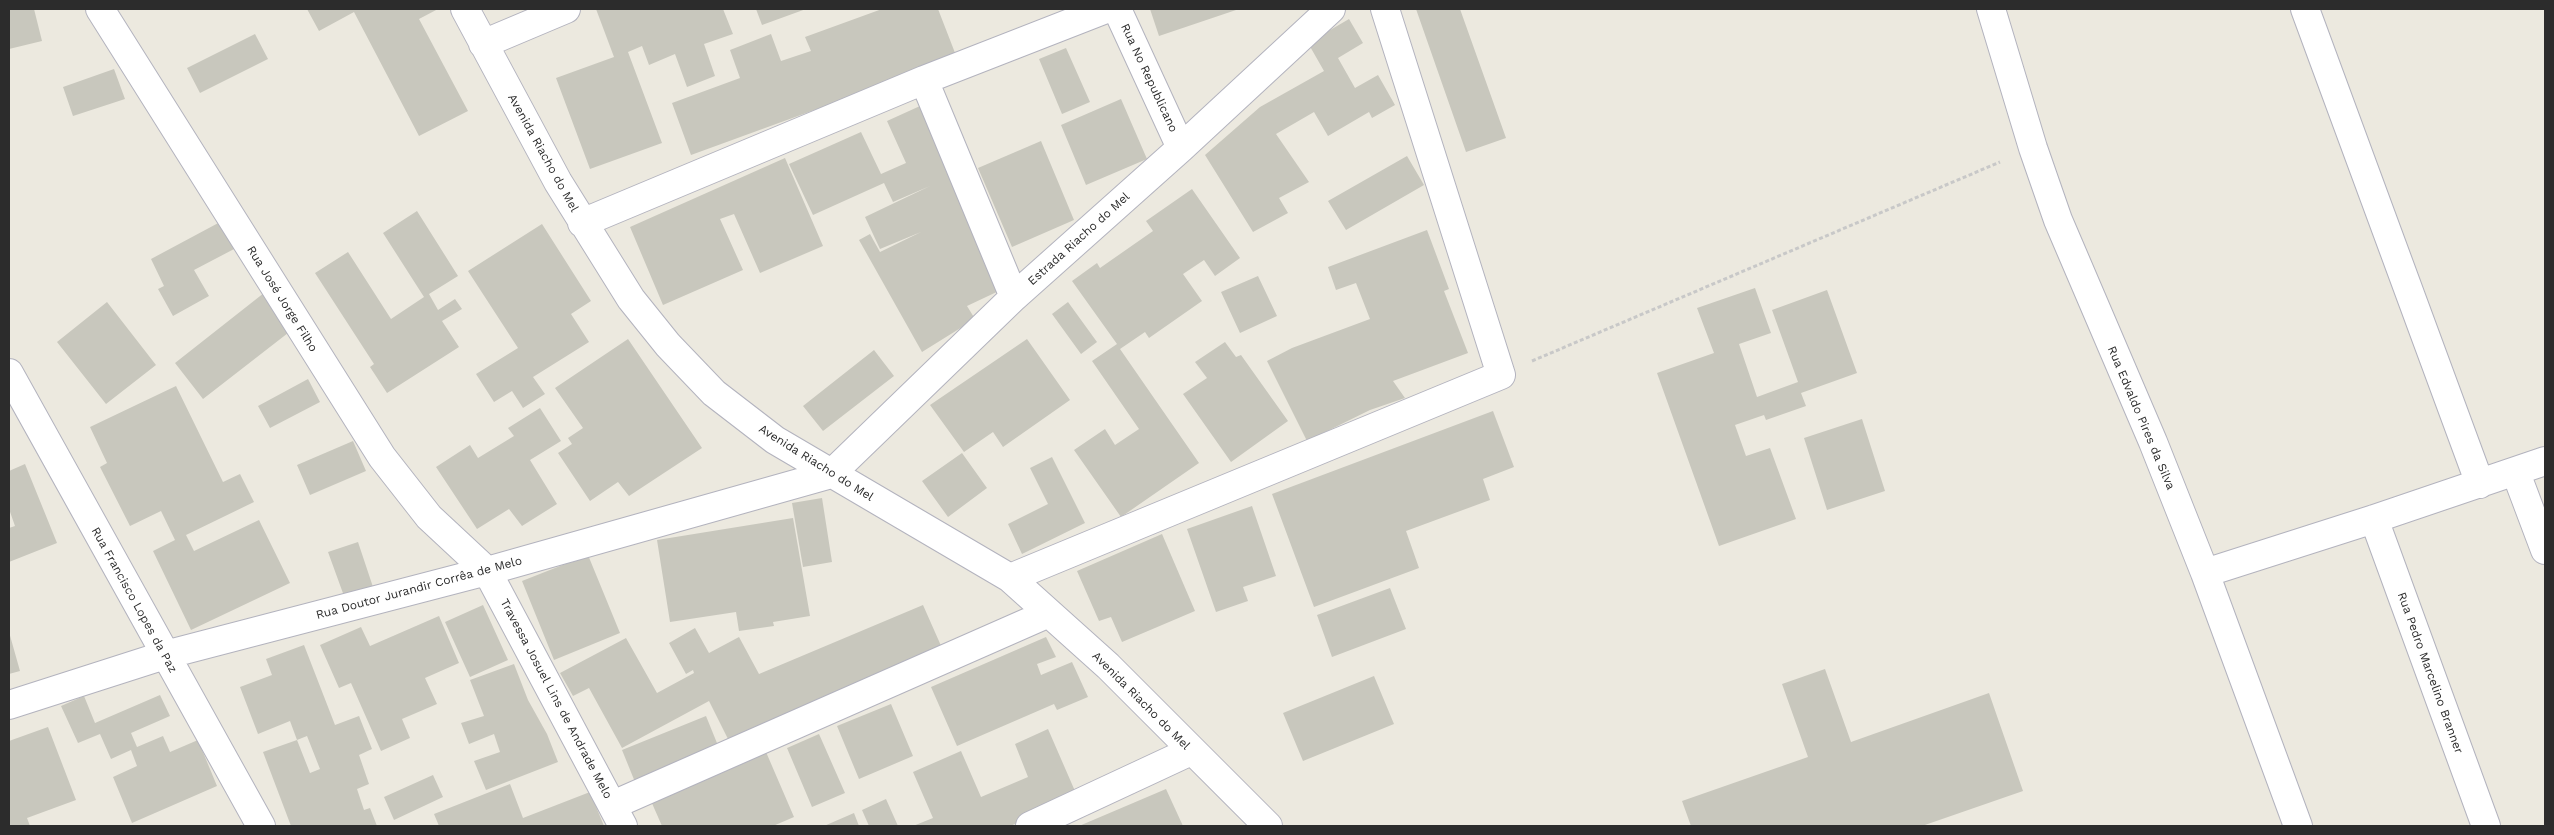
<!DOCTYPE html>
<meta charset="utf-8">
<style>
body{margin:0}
#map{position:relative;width:2554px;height:835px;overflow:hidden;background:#ece9df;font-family:"Work Sans",sans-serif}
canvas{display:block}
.frame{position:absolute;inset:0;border:10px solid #2c2c2c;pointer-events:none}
</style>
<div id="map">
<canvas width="2554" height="835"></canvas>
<div class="frame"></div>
</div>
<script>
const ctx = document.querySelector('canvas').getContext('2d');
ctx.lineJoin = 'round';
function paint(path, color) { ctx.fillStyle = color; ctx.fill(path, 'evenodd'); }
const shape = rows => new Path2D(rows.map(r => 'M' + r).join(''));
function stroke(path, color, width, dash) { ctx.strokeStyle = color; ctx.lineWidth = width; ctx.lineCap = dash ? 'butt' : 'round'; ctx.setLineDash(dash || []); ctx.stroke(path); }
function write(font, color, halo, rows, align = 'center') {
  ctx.font = font + ' "Work Sans",sans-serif'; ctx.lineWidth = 4; ctx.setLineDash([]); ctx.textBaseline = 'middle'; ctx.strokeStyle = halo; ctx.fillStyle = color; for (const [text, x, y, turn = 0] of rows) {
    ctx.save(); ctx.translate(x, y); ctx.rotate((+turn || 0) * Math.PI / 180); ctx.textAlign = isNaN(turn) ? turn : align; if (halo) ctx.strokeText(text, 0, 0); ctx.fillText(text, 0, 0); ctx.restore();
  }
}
const building = shape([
 [9,9,34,9,42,41,9,49],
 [307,9,438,9,419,19,468,111,419,136,354,12,319,31],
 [596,9,723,9,733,34,704,44,715,76,687,87,675,54,649,65,642,46,628,52,662,143,590,169,556,78,614,57],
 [756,9,806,9,762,25],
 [882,9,938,9,957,58,691,155,672,103,740,78,730,50,771,34,781,61,811,51,805,37],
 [1150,9,1239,9,1159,36],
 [1416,9,1460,9,1506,138,1466,152],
 [1349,19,1363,43,1338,58,1355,88,1378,75,1395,105,1372,118,1369,112,1328,136,1314,112,1276,134,1309,182,1279,198,1288,213,1253,232,1205,155,1260,107,1324,71,1308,43],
 [255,34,268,59,200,93,187,68],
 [1066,48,1090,102,1062,114,1039,59],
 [114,69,125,99,73,116,63,87],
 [1121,99,1147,159,1086,185,1061,125],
 [920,106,1003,289,967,306,975,319,922,352,859,240,870,234,880,252,921,232,880,249,865,217,930,186,893,202,884,183,813,215,789,164,861,132,881,174,906,163,887,121],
 [1041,141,1074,220,1012,247,978,168],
 [1407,156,1424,185,1346,230,1328,201],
 [785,158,823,246,760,273,734,214,720,219,743,270,663,305,630,227],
 [1192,189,1240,258,1215,276,1204,260,1183,274,1202,301,1149,338,1145,332,1120,349,1199,463,1121,517,1074,450,1105,429,1115,445,1139,429,1092,361,1117,344,1072,281,1097,263,1100,268,1153,231,1146,221],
 [417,211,458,276,429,294,438,310,455,299,462,309,442,321,459,347,387,393,370,367,374,364,315,273,348,252,391,319,424,297,383,233],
 [222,221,236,248,194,270,209,296,173,316,158,289,164,286,151,259],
 [542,224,591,301,571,314,589,342,533,377,545,394,523,408,512,391,494,402,476,374,518,348,468,271],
 [1427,230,1449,289,1444,291,1468,353,1393,381,1405,398,1370,410,1307,441,1267,361,1292,348,1370,319,1356,283,1336,290,1328,267],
 [1258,276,1277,316,1240,333,1221,292],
 [1755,288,1771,333,1739,344,1757,397,1798,382,1772,310,1827,290,1857,373,1801,393,1806,406,1766,420,1764,415,1735,425,1746,456,1770,448,1796,519,1719,546,1657,373,1714,353,1697,308],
 [269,289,297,326,203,399,175,363],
 [107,302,156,365,106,404,57,342],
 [1068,302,1097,342,1081,354,1052,314],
 [628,339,702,448,629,496,618,482,590,501,558,453,572,444,568,438,583,428,555,388],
 [1027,339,1070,400,1003,447,993,432,964,452,930,405],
 [1225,342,1236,357,1241,355,1288,421,1231,462,1183,394,1207,378,1195,362],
 [874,350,894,376,823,431,803,406],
 [308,379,320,402,270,428,258,406],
 [176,386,223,482,240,474,254,502,186,535,194,551,259,520,290,583,191,630,153,551,175,540,161,511,130,526,100,467,107,463,90,427],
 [540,408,561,441,530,460,557,504,522,526,509,509,477,529,436,467,470,445,478,458,514,436,508,428],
 [1493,411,1514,467,1483,479,1490,500,1406,531,1419,568,1314,607,1272,494],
 [1862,419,1885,491,1827,510,1804,438],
 [353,441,366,471,310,495,297,465],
 [962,453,987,488,948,517,922,481],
 [1052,457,1085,523,1022,554,1008,524,1048,504,1030,468],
 [25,464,57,543,9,562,9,528,15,526,9,509,9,471],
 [822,498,832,562,803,567,792,503],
 [1252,506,1276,576,1243,587,1248,601,1216,612,1187,529],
 [793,518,810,616,773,622,774,626,739,631,736,612,670,622,657,540],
 [1162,534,1195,611,1122,642,1111,617,1099,621,1077,571],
 [358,542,373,587,344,596,328,552],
 [588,555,620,633,554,660,522,581],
 [1390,588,1406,629,1332,657,1317,615],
 [483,605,508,660,470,677,445,622],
 [923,605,942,648,729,741,709,701,622,748,589,688,573,696,560,673,626,638,657,693,694,673,693,670,686,674,669,643,695,628,709,653,739,637,759,674],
 [439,616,459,663,425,678,437,704,402,719,410,738,381,751,351,683,339,688,320,645,361,627,370,646],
 [9,632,20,671,9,674],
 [1046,637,1056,657,1037,664,1041,675,1072,662,1088,697,1057,710,1054,704,957,746,931,687],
 [304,645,335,725,359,716,372,749,359,755,369,784,357,789,364,810,370,808,377,826,291,826,263,752,297,740,290,721,258,734,240,687,272,675,266,659],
 [307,736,320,769,310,773,297,740],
 [514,664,528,700,547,734,558,762,486,790,474,761,500,752,494,734,469,744,461,723,484,716,470,680],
 [1825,669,1851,742,1989,693,2023,791,1922,826,1691,826,1682,801,1808,757,1782,684],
 [1374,676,1394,724,1303,761,1283,713],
 [160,695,170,716,131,733,137,747,163,736,170,752,198,740,217,786,132,823,113,777,137,766,131,750,111,759,100,734,78,743,61,706,84,696,95,723],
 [891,704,913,756,859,779,837,726],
 [706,716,719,748,635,782,622,750],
 [48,727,76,800,27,818,30,826,9,826,9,741],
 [1048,729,1078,798,1010,826,913,826,933,818,913,772,961,751,981,797,1028,777,1015,744],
 [819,734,845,793,812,807,787,748],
 [766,752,794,817,773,826,662,826,651,801],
 [433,775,443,797,394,820,384,797],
 [510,784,523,818,590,792,604,826,439,826,434,814],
 [1166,789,1183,826,1079,826,1119,809],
 [886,799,898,826,869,826,862,810],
 [854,813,859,826,824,826]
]);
const path = shape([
 [1532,361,2000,162]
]);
const minor = shape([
 [100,9,382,457,429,517,487,571,623,826],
 [465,9,558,182,631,299,668,345,714,393,775,440,1010,578,1108,666,1268,826],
 [1117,9,1181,148],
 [1991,9,2033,148,2058,220,2153,442,2205,573,2298,826],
 [2305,9,2480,484],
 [483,44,566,9],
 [924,80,1014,297],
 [582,223,924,80,1106,9],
 [9,373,261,826],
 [2516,473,2545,550],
 [2374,519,2486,826],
 [2205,573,2374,519,2545,461],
 [1010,578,1501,375,1385,9],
 [9,705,165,655,487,571,831,474,1014,297,1181,148,1331,9],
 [613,805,1049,613],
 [1030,826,1191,751]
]);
const streetNames = [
 ["Rua No Republicano",1149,78,65],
 ["Avenida Riacho do Mel",543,153,61],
 ["Estrada Riacho do Mel",1079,239,-42],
 ["Rua José Jorge Filho",282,299,58],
 ["Rua Edvaldo Pires da Silva",2141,418,67],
 ["Avenida Riacho do Mel",816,463,32],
 ["Rua Doutor Jurandir Corrêa de Melo",419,588,-15],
 ["Rua Francisco Lopes da Paz",134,600,61],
 ["Rua Pedro Marcelino Branner",2430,673,70],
 ["Travessa Josuel Lins de Andrade Melo",556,699,62],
 ["Avenida Riacho do Mel",1141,701,45]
];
paint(building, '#c8c7bd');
stroke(minor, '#b3b3be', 30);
stroke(path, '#c8c8c8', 3, [4, 2.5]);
stroke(minor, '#fff', 28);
write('12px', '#2c2c2c', '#fff', streetNames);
</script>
